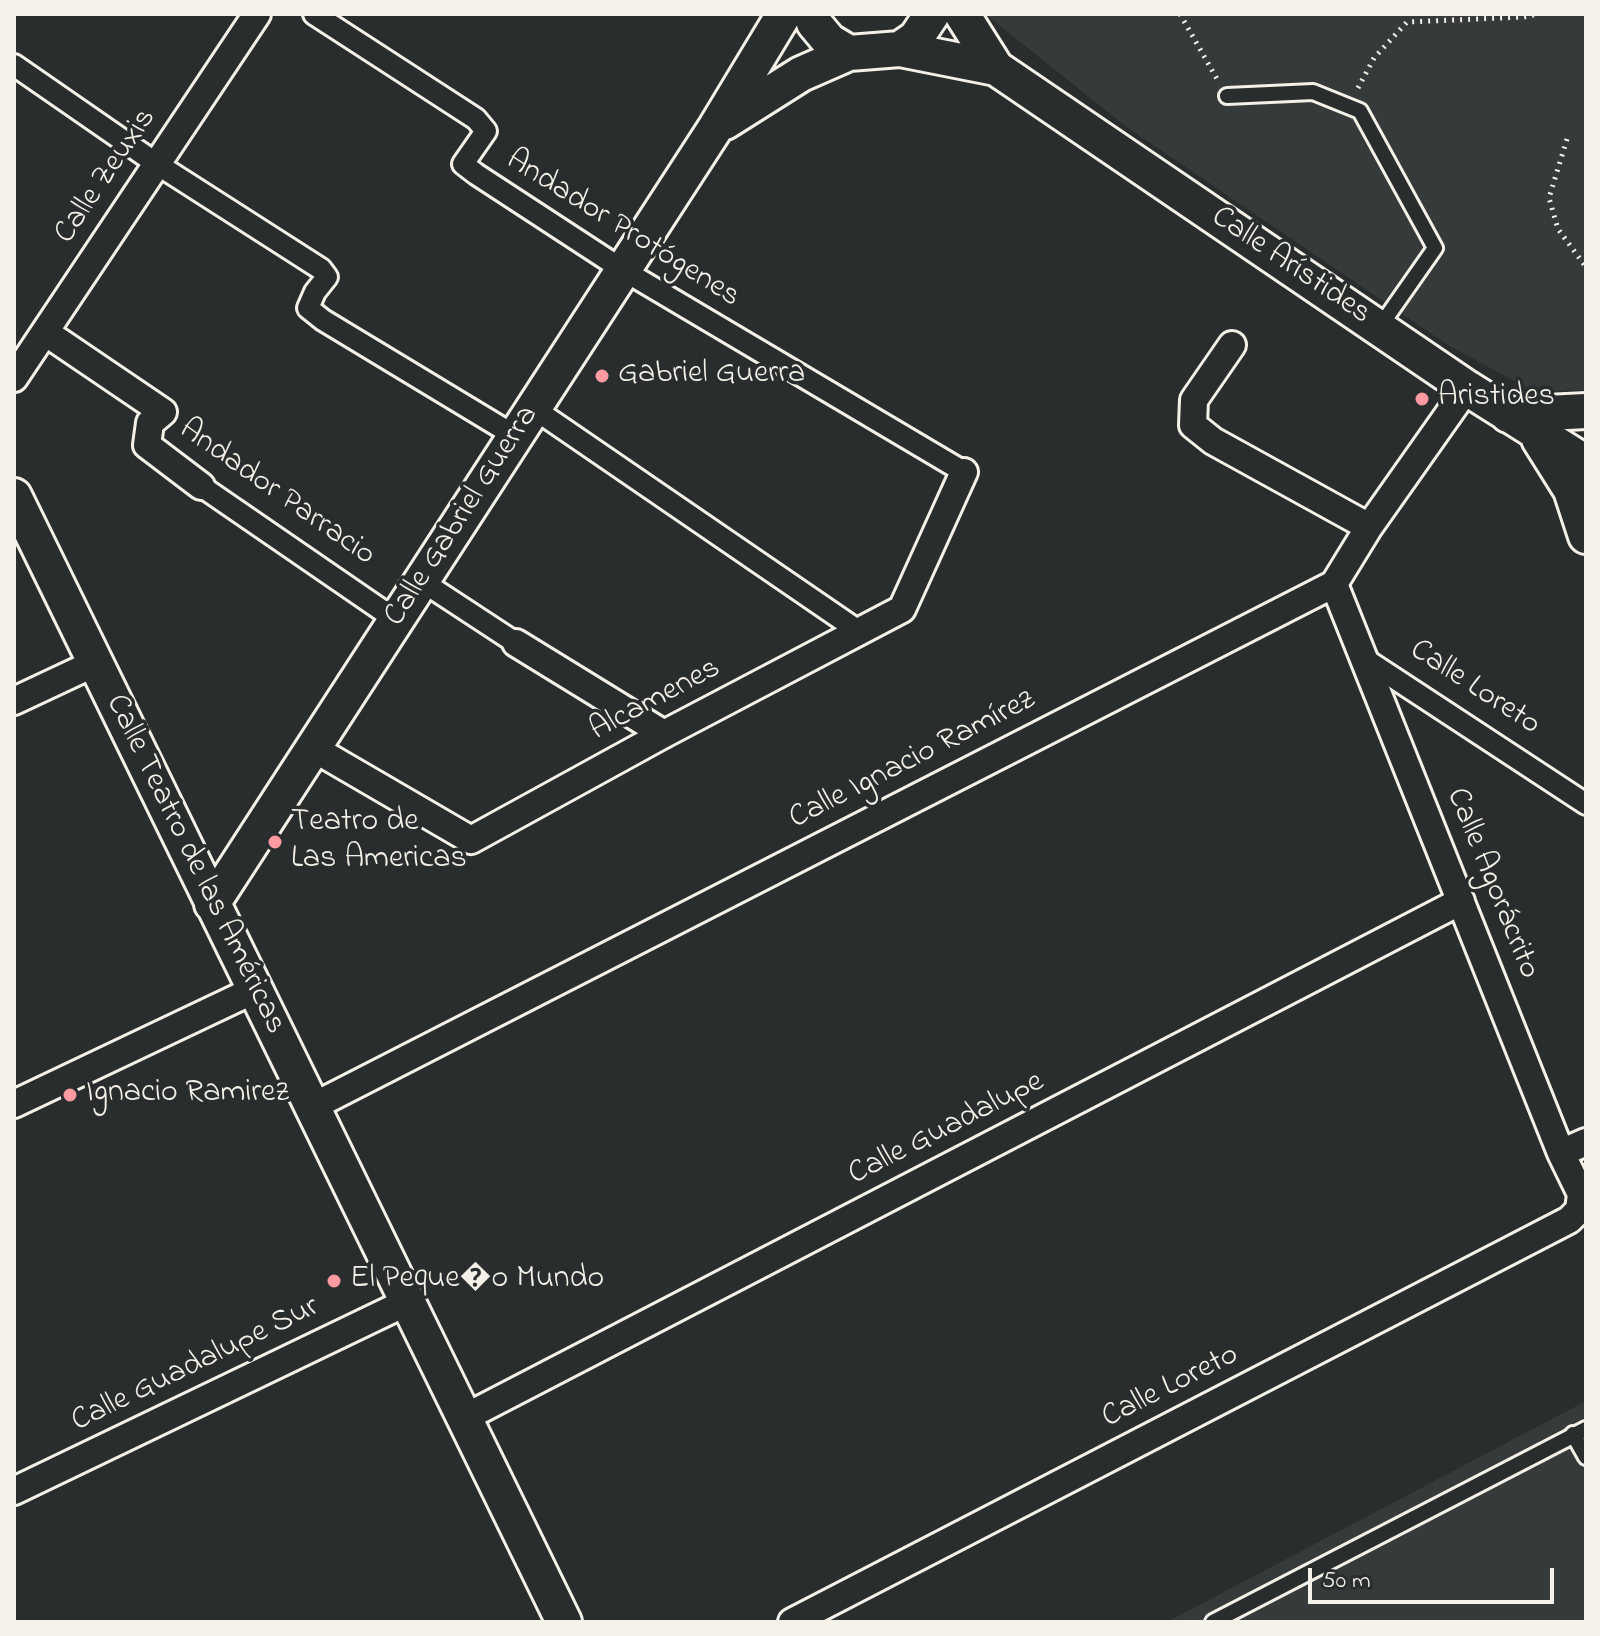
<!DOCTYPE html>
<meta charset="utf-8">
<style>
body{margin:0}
#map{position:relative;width:1600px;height:1636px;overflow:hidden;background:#2a2d2e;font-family:"Indie Flower",sans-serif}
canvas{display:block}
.frame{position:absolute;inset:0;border:16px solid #f4f1e8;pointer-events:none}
.scale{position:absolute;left:1308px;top:1568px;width:246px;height:36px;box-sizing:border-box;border:4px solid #f4f1e8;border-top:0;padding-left:10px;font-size:24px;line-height:28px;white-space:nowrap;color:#f4f1e8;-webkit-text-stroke:6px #2a2d2e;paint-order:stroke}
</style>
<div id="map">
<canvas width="1600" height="1636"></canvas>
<div class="frame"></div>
<div class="scale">50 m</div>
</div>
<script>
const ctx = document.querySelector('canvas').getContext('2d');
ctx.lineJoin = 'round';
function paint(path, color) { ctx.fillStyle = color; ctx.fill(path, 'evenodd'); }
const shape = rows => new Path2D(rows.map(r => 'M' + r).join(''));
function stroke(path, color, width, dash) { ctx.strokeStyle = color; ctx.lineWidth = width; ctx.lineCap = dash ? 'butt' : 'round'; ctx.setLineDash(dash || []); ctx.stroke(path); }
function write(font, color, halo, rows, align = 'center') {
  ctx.font = font + ' "Indie Flower",sans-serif'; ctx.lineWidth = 7; ctx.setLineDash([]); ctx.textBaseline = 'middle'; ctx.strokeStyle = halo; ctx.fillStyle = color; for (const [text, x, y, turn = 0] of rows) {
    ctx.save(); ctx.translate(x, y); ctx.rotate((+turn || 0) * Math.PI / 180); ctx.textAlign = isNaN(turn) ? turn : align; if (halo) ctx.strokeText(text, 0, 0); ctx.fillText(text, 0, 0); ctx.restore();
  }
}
const built = shape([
 [985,14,1586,14,1586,390,1553,391,1527,388,1448,345,1128,128],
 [1586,1401,1586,1622,1167,1622]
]);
const path = shape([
 [1180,14,1217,79],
 [1358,88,1374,58,1407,22,1524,17,1538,14],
 [1567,139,1549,198,1558,229,1586,267]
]);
const service = shape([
 [1227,96,1313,92,1360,111,1435,248,1379,328],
 [1573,1434,1586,1457],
 [1213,1622,1586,1429]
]);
const pedestrian = shape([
 [314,14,476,119,486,131,463,164,476,174,623,270,964,472],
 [14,65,157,164,321,269,327,277,315,292,308,308,323,320,515,436],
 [533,408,860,632],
 [201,486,396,620],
 [423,582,516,643],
 [1365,659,1586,804]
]);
const minor = shape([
 [45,332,163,412,150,423,147,445,201,486],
 [1232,345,1194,400,1193,425,1213,441,1369,527],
 [14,378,257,14],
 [516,643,664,734],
 [14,701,95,663],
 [313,748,471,840,664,734,902,609,964,472],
 [14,1104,254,990],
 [312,1107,1334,584,1369,527,1467,388],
 [1561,1153,1586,1142],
 [464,1418,1461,901],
 [14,1491,407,1302],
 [792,1622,1569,1220,1579,1210,1581,1194,1561,1153,1334,584]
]);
const tertiary = shape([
 [811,14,814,23,829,41,849,53],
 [962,14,996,68,1467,388,1586,463],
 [900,49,916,38,932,14],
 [725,122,801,74,849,53,900,49,996,68],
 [1508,415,1586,411],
 [1539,439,1571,490,1586,536],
 [14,496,564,1622],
 [212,904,714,130,784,14]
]);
const markers = [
 [602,376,8,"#ff9aa2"],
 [1422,399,8,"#ff9aa2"],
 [275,842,8,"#ff9aa2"],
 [70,1095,8,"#ff9aa2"],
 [334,1281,8,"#ff9aa2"]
];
const streetNames = [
 ["Calle Zeuxis",107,177,-56],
 ["Andador Protógenes",622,230,32],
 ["Calle Arístides",1290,267,34],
 ["Andador Parracio",276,494,35],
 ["Calle Gabriel Guerra",463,517,-57],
 ["Calle Loreto",1474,689,33],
 ["Alcamenes",656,701,-28],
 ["Calle Ignacio Ramírez",913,761,-27],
 ["Calle Teatro de las Américas",194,865,64],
 ["Calle Agorácrito",1491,884,68],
 ["Calle Guadalupe",947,1130,-27],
 ["Calle Guadalupe Sur",196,1366,-26],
 ["Calle Loreto",1171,1388,-27]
];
const poiNames = [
 ["Gabriel Guerra",618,376],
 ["Aristides",1438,399],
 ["Teatro de",291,824],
 ["Las Americas",291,861],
 ["Ignacio Ramirez",86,1095],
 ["El Peque�o Mundo",350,1281]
];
paint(built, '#373a3a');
stroke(service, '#f4f1e8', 20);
stroke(pedestrian, '#f4f1e8', 26);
stroke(minor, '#f4f1e8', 32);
stroke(tertiary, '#f4f1e8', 40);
stroke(path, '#f4f1e8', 5, [2, 6]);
stroke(service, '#2a2d2e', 14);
stroke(pedestrian, '#2a2d2e', 20);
stroke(minor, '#2a2d2e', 26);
stroke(tertiary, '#2a2d2e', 34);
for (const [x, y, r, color] of markers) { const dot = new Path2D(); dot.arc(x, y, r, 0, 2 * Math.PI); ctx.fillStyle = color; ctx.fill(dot); stroke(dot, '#2a2d2e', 3); }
write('32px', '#f4f1e8', '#2a2d2e', streetNames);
write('32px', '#f4f1e8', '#2a2d2e', poiNames, 'left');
</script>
